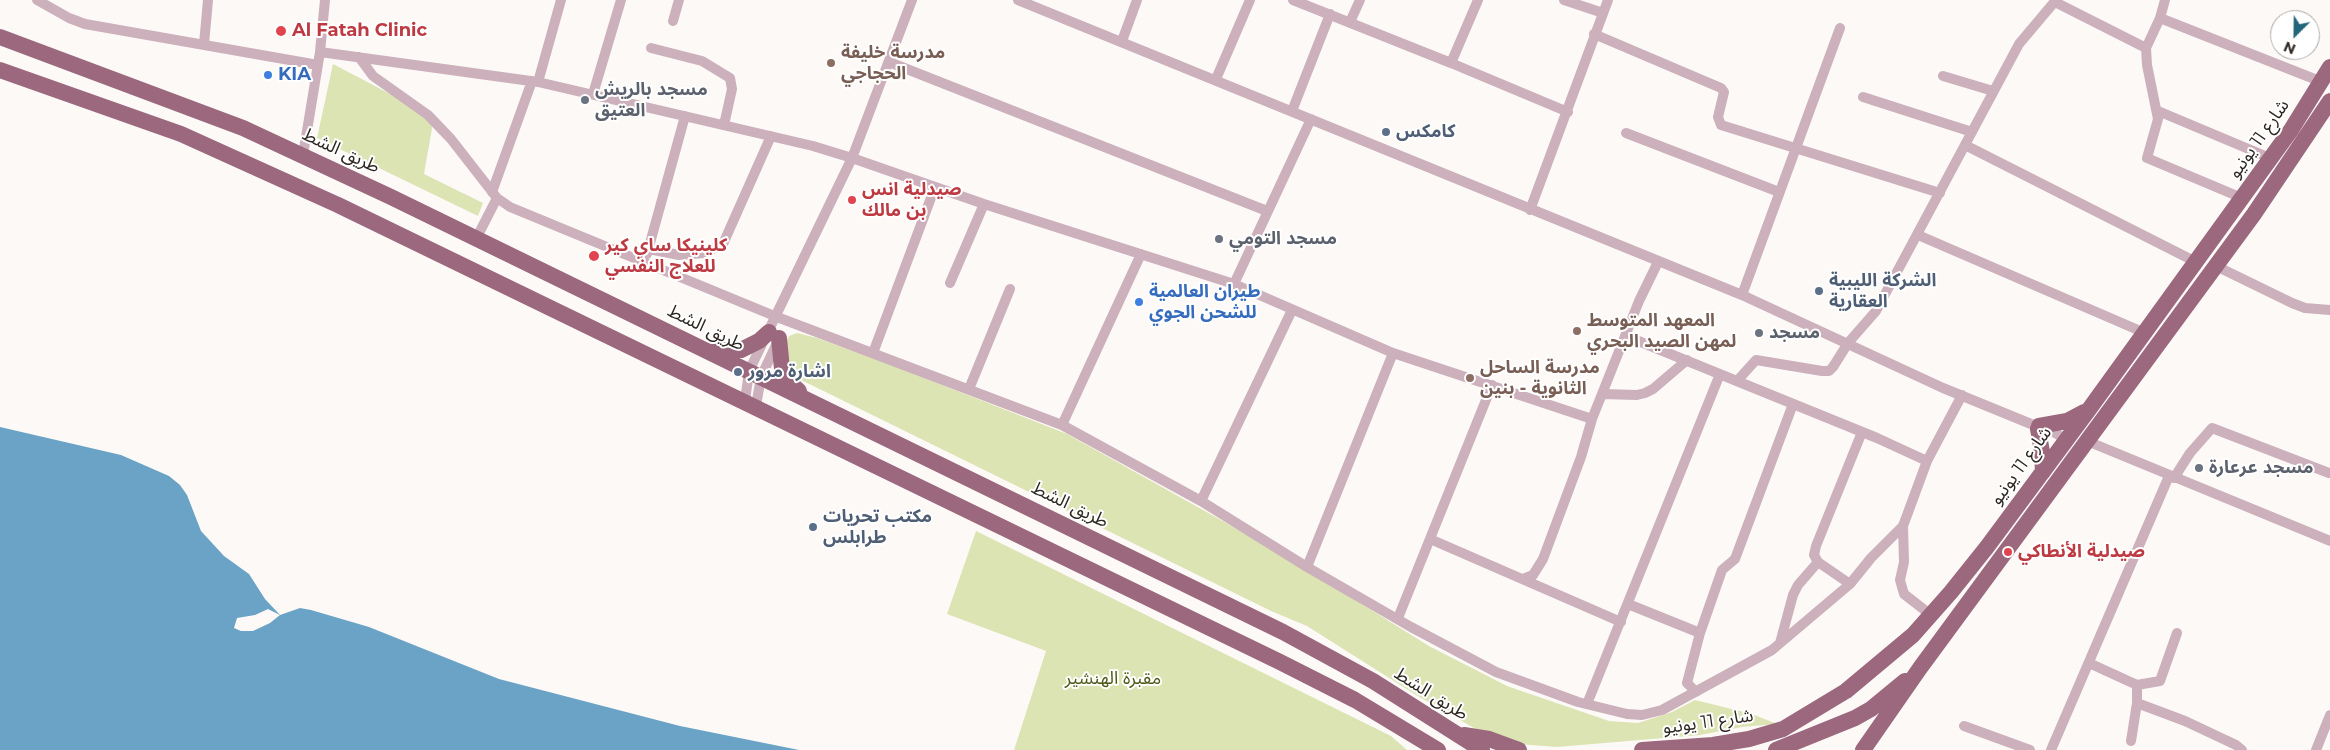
<!DOCTYPE html>
<meta charset="utf-8">
<style>
body{margin:0}
#map{position:relative;width:2330px;height:750px;overflow:hidden;background:#fdf9f7;font-family:Montserrat,sans-serif}
canvas{display:block}
.north{position:absolute;left:2270px;top:10px;width:50px;height:50px;box-sizing:border-box;background:#fff;border:1px solid #aba9a7;border-radius:50%;rotate:203deg;font-size:14px;font-weight:700;line-height:20px;text-align:center;color:#2d2722}
.north::after{content:'';display:block;margin:auto;width:18px;height:22px;background:#246679;clip-path:polygon(50% 0,100% 100%,50% 72%,0 100%)}
</style>
<div id="map">
<canvas width="2330" height="750"></canvas>
<div class="north">N</div>
</div>
<script>
const ctx = document.querySelector('canvas').getContext('2d');
ctx.lineJoin = 'round';
function paint(path, color) { ctx.fillStyle = color; ctx.fill(path, 'evenodd'); }
const shape = rows => new Path2D(rows.map(r => 'M' + r).join(''));
function stroke(path, color, width, dash) { ctx.strokeStyle = color; ctx.lineWidth = width; ctx.lineCap = dash ? 'butt' : 'round'; ctx.setLineDash(dash || []); ctx.stroke(path); }
function write(font, color, halo, rows, align = 'center') {
  ctx.font = font + ' Montserrat,"Noto Sans Arabic",sans-serif'; ctx.lineWidth = 4; ctx.setLineDash([]); ctx.textBaseline = 'middle'; ctx.strokeStyle = halo; ctx.fillStyle = color; for (const [text, x, y, turn = 0] of rows) {
    ctx.save(); ctx.translate(x, y); ctx.rotate((+turn || 0) * Math.PI / 180); ctx.textAlign = isNaN(turn) ? turn : align; if (halo) ctx.strokeText(text, 0, 0); ctx.fillText(text, 0, 0); ctx.restore();
  }
}
const green = shape([
 [333,64,434,117,424,174,483,203,478,216,317,138],
 [797,333,817,338,891,365,1067,434,1280,553,1429,646,1507,686,1609,721,1638,723,1672,712,1695,700,1752,714,1777,724,1742,727,1700,735,1557,747,1517,744,1481,732,1416,695,1307,626,1271,611,791,375,785,346,789,336],
 [976,531,1391,736,1407,750,1014,750,1046,651,947,614]
]);
const water = shape([
 [0,427,121,455,169,476,180,485,187,495,201,531,224,556,249,574,265,599,280,615,300,608,311,610,369,627,499,679,680,726,799,750,0,750]
]);
const pier = shape([
 [268,609,280,615,270,623,253,631,241,631,234,628,237,618,255,615]
]);
const minor = shape([
 [37,0,69,18,85,24,318,65],
 [1018,0,1742,295,1943,388,2031,424,2047,428,2065,439],
 [1293,0,1451,63,1478,0],
 [1564,0,1603,13],
 [2165,0,2160,18,2146,48,2147,65,2158,119,2147,158,2242,198],
 [2055,2,2146,48],
 [2160,18,2322,82],
 [673,21,679,0],
 [1350,22,1360,0],
 [1594,34,1721,88,1724,92,1718,117,1721,125,1940,193],
 [1122,41,1137,0],
 [204,44,208,0],
 [651,48,702,61,730,78,732,89,724,125],
 [320,52,325,0],
 [359,57,373,76,428,115,451,139,497,198,510,207,777,317,1062,425,1201,501,1292,310],
 [889,62,1267,211],
 [1451,63,1568,112],
 [1943,76,1993,91],
 [1216,79,1250,0],
 [538,82,561,0],
 [593,94,621,0],
 [1863,97,1972,132],
 [1292,111,1330,14],
 [2158,111,2270,158],
 [1626,133,1779,192],
 [1965,145,2196,262],
 [303,155,320,52,538,82,813,146,852,158,984,204,1234,284,1393,353,1592,419,1639,301,1658,262],
 [492,192,532,81],
 [1530,210,1608,0],
 [1918,235,2145,333],
 [476,239,497,198],
 [649,249,679,255,704,253,723,244,771,136],
 [647,254,685,116],
 [2216,266,2292,303,2305,308,2330,310],
 [950,283,984,204],
 [1234,284,1311,119],
 [1742,295,1840,28],
 [1626,336,1877,438,1927,461,1903,526,1904,562,1900,580,1904,594,1931,615],
 [873,353,935,187],
 [1737,381,1756,360,1822,371,1829,371,1833,367,1848,343,1876,311,2019,44,2056,0],
 [969,389,1010,289],
 [1602,394,1637,395,1645,393,1653,389,1687,360],
 [745,401,749,371,852,158,912,0],
 [756,406,761,377,777,343],
 [1062,425,1141,254],
 [2087,441,2330,541],
 [1927,461,1962,395],
 [2174,478,2190,453,2212,428,2329,473],
 [1201,501,1307,567,1411,627,1496,672,1578,702,1627,714,1642,715,1662,710,1772,650,1850,584,1871,558,1903,526],
 [1430,539,1621,622],
 [1307,567,1393,353],
 [1523,579,1533,575,1543,559,1581,457,1592,419],
 [1850,584,1818,562,1814,555,1816,546,1862,432],
 [1628,604,1700,633],
 [1398,618,1492,385],
 [1780,643,1793,595,1798,585,1818,562],
 [2089,663,2137,685,2160,681,2177,633],
 [1696,692,1687,683,1700,633,1722,570,1735,559,1793,404],
 [2137,703,2185,721,2236,745,2242,750],
 [1587,704,1720,374],
 [1964,726,2030,750],
 [2131,741,2137,703,2137,685],
 [2051,750,2169,476],
 [2316,750,2330,715]
]);
const trunk = shape([
 [0,37,243,128,391,197,1283,632,1373,681,1482,750],
 [0,70,181,134,338,205,1280,662,1355,700,1438,750],
 [779,338,782,369,789,382,799,391],
 [709,350,741,350,759,341,769,332],
 [2039,426,2067,421,2084,412],
 [2038,429,2042,452,2043,472],
 [1464,735,1489,739,1519,750],
 [1642,750,1713,745,1749,739,1783,729,1846,691,1913,635,1951,592,1987,547,2090,408,2291,130,2330,67],
 [1776,750,1855,718,1871,709,1905,681],
 [1863,750,1920,668,2254,214,2330,101]
]);
const markers = [
 [281,31,6,"#e0444e"],
 [831,63,5,"#8d6e63"],
 [268,75,5,"#3f7fe0"],
 [585,100,5,"#6b7280"],
 [1386,132,5,"#5c6f8a"],
 [852,200,5,"#e0444e"],
 [1219,239,5,"#6b7280"],
 [594,256,6,"#e0444e"],
 [1819,291,5,"#5c6f8a"],
 [1139,302,5,"#3f7fe0"],
 [1577,331,5,"#8d6e63"],
 [1759,333,5,"#6b7280"],
 [738,372,5,"#5c6f8a"],
 [1470,378,5,"#8d6e63"],
 [2199,468,5,"#6b7280"],
 [813,527,5,"#5c6f8a"],
 [2008,552,5,"#e0444e"]
];
const healthNames = [
 ["Al Fatah Clinic",292,31],
 ["صيدلية انس",862,190],
 ["بن مالك",862,211],
 ["كلينيكا ساي كير",605,246],
 ["للعلاج النفسي",605,267],
 ["صيدلية الأنطاكي",2018,552]
];
const educationNames = [
 ["مدرسة خليفة",841,53],
 ["الحجاجي",841,74],
 ["المعهد المتوسط",1587,321],
 ["لمهن الصيد البحري",1587,342],
 ["مدرسة الساحل",1480,368],
 ["الثانوية - بنين",1480,389]
];
const shopNames = [
 ["KIA",278,75],
 ["طيران العالمية",1149,292],
 ["للشحن الجوي",1149,313]
];
const worshipNames = [
 ["مسجد بالريش",595,90],
 ["العتيق",595,111],
 ["مسجد التومي",1229,239],
 ["مسجد",1769,333],
 ["مسجد عرعارة",2209,468]
];
const serviceNames = [
 ["كامكس",1396,132],
 ["الشركة الليبية",1829,281],
 ["العقارية",1829,302],
 ["اشارة مرور",748,372],
 ["مكتب تحريات",823,517],
 ["طرابلس",823,538]
];
const streetNames = [
 ["شارع 11 يونيو",2259,139,-55],
 ["طريق الشط",341,151,25],
 ["طريق الشط",706,328,26],
 ["شارع 11 يونيو",2021,466,-54],
 ["طريق الشط",1070,505,26],
 ["طريق الشط",1431,694,32],
 ["شارع 11 يونيو",1708,722,-8]
];
const parkNames = [
 ["مقبرة الهنشير",1113,679]
];
paint(green, '#dce4b4');
paint(water, '#6aa3c6');
paint(pier, '#fdf9f7');
stroke(minor, '#ccb0bc', 10);
stroke(trunk, '#9b687e', 16);
for (const [x, y, r, color] of markers) { const dot = new Path2D(); dot.arc(x, y, r, 0, 2 * Math.PI); ctx.fillStyle = color; ctx.fill(dot); stroke(dot, '#fff', 2); }
write('bold 18px', '#be3a42', '#fff', healthNames, 'left');
write('bold 18px', '#785e54', '#fff', educationNames, 'left');
write('bold 18px', '#366cbe', '#fff', shopNames, 'left');
write('bold 18px', '#5b616d', '#fff', worshipNames, 'left');
write('bold 18px', '#4e5e75', '#fff', serviceNames, 'left');
write('18px', '#2d2722', '#fff', streetNames);
write('18px', '#515918', '#fff', parkNames);
</script>
